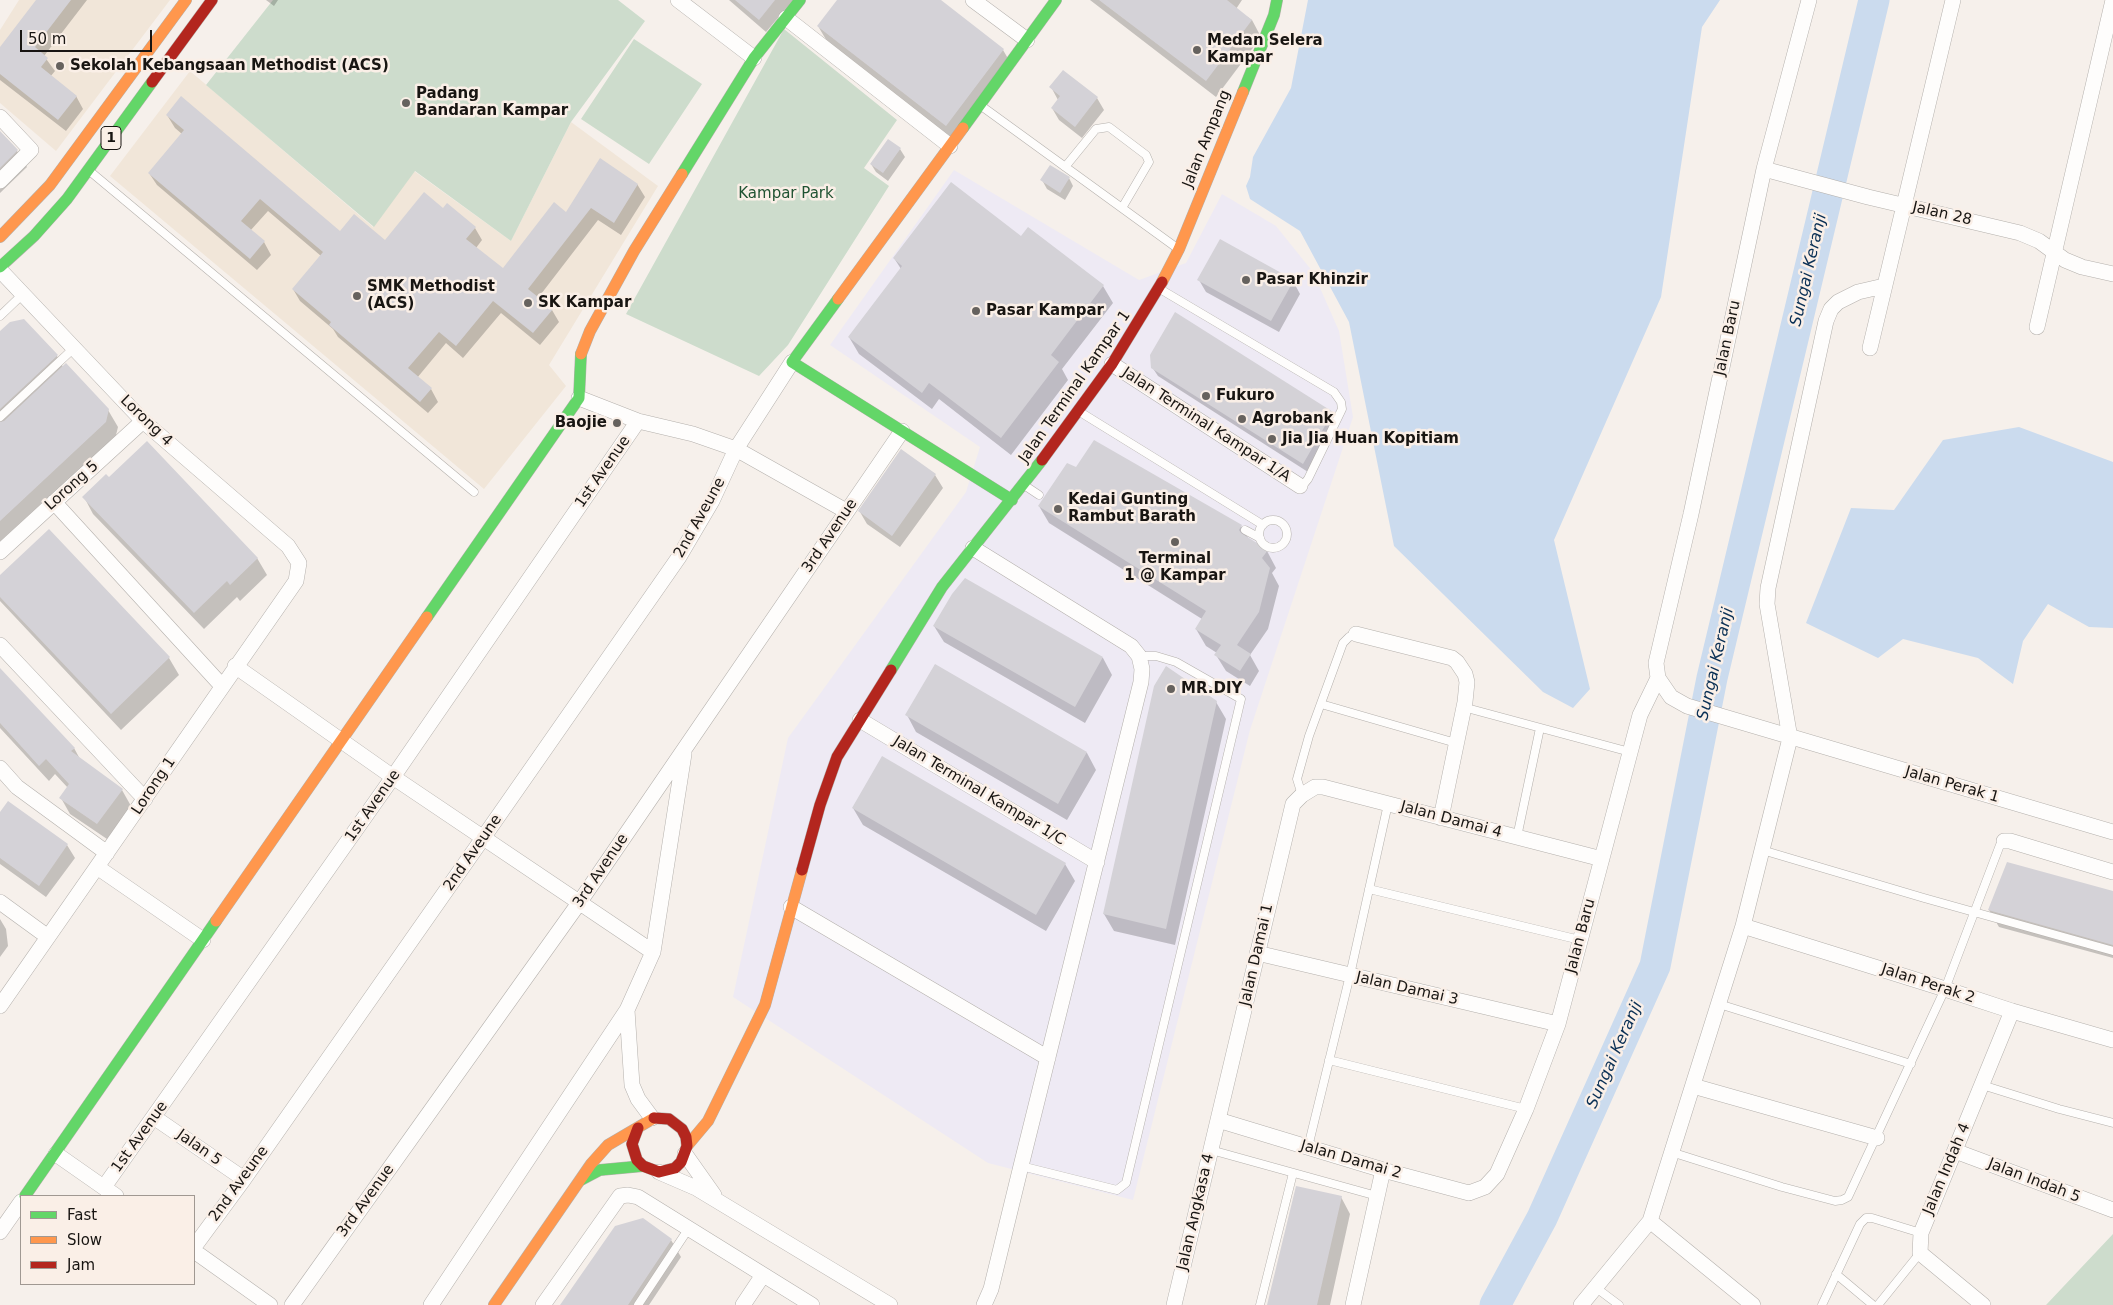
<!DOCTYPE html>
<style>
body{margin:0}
#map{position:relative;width:2113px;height:1305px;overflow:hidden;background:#f6f0eb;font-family:"DejaVu Sans",sans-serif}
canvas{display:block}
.legend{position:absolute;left:20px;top:1195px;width:175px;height:90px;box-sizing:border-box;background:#faefe7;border:1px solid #a09892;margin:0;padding:6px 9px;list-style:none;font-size:15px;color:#181512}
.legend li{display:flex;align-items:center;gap:10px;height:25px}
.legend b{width:25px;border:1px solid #a09892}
.scale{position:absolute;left:20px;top:30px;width:132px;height:22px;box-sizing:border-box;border:2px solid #181512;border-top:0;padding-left:6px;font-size:15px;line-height:18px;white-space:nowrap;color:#181512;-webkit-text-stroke:4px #faefe7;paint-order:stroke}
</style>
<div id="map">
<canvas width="2113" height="1305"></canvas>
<ul class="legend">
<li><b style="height:6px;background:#63d668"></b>Fast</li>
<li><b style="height:6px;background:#ff974d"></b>Slow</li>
<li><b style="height:6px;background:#b3261e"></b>Jam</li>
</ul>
<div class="scale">50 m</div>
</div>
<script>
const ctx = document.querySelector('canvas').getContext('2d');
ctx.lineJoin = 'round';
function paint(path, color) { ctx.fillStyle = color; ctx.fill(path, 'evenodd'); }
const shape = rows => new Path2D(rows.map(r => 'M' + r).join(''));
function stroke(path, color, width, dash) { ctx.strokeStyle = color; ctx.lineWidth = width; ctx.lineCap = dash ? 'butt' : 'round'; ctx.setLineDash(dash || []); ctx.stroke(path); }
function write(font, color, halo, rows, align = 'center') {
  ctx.font = font + ' "DejaVu Sans",sans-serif'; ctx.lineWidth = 5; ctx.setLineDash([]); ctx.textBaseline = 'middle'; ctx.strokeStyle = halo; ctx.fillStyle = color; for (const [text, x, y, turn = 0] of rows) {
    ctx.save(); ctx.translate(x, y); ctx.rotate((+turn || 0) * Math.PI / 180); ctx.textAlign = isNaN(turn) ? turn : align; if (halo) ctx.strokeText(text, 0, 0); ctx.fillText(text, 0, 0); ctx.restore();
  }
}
const commercial = shape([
 [954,170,1139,280,1186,263,1222,194,1276,226,1313,272,1339,331,1353,417,1250,730,1133,1200,988,1163,733,997,788,738,966,492,980,447,830,345]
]);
const education = shape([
 [19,0,170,0,56,151,0,103,0,30],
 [190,71,373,227,414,171,511,241,571,122,658,186,549,365,566,386,484,489,110,176]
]);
const green = shape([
 [273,0,618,0,645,21,571,122,511,241,415,171,374,227,206,85],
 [784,29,897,120,864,168,889,186,788,345,759,376,626,314],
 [634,39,702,84,649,164,581,119],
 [2113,1234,2113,1305,2046,1305]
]);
const water = shape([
 [1308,0,1720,0,1702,27,1661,297,1554,540,1590,689,1573,708,1543,692,1394,546,1349,322,1300,231,1250,199,1246,186,1250,177,1253,157,1291,88],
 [2019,427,2113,462,2113,628,2089,627,2048,604,2023,641,2013,684,1978,658,1903,639,1878,658,1806,623,1851,508,1894,510,1943,440]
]);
const shadow = shape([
 [38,0,87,0,44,56,55,71,50,77,76,96,83,109,66,131,0,80,0,49],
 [266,0,278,0,274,6],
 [729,0,793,0,766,32],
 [839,0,939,0,1003,50,1013,67,956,142,828,43,818,26],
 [1090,0,1242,0,1236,9,1252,20,1261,37,1216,97],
 [1051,87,1097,98,1104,110,1082,138,1059,120,1052,108,1058,100],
 [167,115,340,233,385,242,443,210,475,228,482,240,476,248,503,270,566,213,637,184,645,197,621,235,598,220,538,298,552,310,559,322,540,345,501,313,463,358,446,343,417,378,431,389,438,402,428,413,338,337,333,329,300,301,293,289,321,256,268,211,250,231,264,242,271,255,257,270,157,185,149,173,182,134,175,128],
 [0,133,17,151,27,167,0,193],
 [900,149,905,157,888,181,876,172,871,164],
 [1069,178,1073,186,1065,200,1047,189,1042,180],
 [1028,229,1103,286,1113,303,1062,369,1068,380,1011,455,939,399,932,409,859,354,849,337,901,269,894,258,1021,238],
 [1199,280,1293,281,1300,294,1279,332,1206,292],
 [23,321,57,356,63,367,108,410,118,427,115,439,0,547,0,332],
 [1152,367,1332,413,1337,422,1308,472,1158,376],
 [1095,442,1241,526,1250,541,1267,551,1276,568,1272,573,1279,586,1268,629,1250,655,1259,671,1250,686,1226,671,1216,655,1217,653,1206,646,1196,629,1202,619,1049,523,1039,506,1076,469],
 [901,451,935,475,943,488,900,547,867,524,860,512],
 [84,497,257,558,267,575,240,601,237,597,204,629,93,514],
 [49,530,169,658,179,675,121,730,0,601,0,577],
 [934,626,1103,658,1112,675,1085,723,944,642],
 [935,665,1087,753,1096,770,1067,820,916,732,907,715],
 [0,670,74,748,80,759,122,790,131,806,107,839,70,814,61,798,68,788,55,774,49,781,0,728],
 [1216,702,1226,719,1175,945,1114,931,1104,914],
 [8,803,67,845,75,858,46,897,0,864,0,814],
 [853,808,1065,864,1075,881,1046,931,863,825],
 [2113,892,2113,958,1999,927,1989,910],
 [0,919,6,929,8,946,0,957],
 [1341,1197,1350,1214,1330,1305,1269,1305],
 [671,1240,681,1257,649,1305,562,1305]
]);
const river = shape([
 [1495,1305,1542,1218,1655,966,1712,678,1874,0]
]);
const building = shape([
 [36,0,71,0,35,47,48,58,41,67,77,96,58,120,0,74,0,47],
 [735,0,775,0,759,20],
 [837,0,941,0,1004,49,946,126,817,26],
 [1099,0,1227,0,1252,20,1206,81],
 [1063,70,1098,97,1075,127,1051,108,1060,96,1049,87],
 [181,96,340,231,354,214,385,240,424,192,443,208,447,203,476,227,466,239,503,268,554,202,566,212,600,158,638,184,614,223,591,208,528,289,553,309,533,333,493,301,456,346,439,332,408,368,432,388,420,402,329,325,331,322,292,289,323,252,260,199,241,221,265,241,250,259,148,173,184,130,166,115],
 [0,131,18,150,0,168],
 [888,139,901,148,883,173,870,164],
 [1050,165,1070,177,1060,193,1040,180],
 [951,182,1021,236,1028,227,1104,285,1051,355,1059,362,1001,438,929,383,922,393,848,337,902,266,893,258],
 [1220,239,1294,280,1271,321,1197,280],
 [1175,312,1333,412,1303,464,1151,368,1150,355],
 [24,319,58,355,0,409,0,331,10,322],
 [66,363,109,409,106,422,0,521,0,422,4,421],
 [1094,440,1242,525,1239,530,1241,533,1268,550,1262,558,1270,568,1259,612,1237,645,1251,654,1240,671,1214,655,1221,645,1195,629,1206,611,1038,506,1067,463,1076,467],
 [147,441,258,558,230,585,227,581,194,613,82,497,106,474,109,477],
 [901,449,936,474,892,536,858,511],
 [49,529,170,657,111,714,0,597,0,575],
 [965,578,1103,657,1075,707,933,626,952,594],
 [935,664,1087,752,1058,804,905,715],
 [1166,666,1217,701,1166,929,1103,914,1154,686],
 [0,668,75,748,71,751,123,789,97,824,59,798,69,784,46,759,39,766,0,723],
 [882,756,1066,863,1036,915,852,808],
 [8,801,68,844,39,886,0,858,0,812],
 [2007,862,2113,891,2113,945,1988,910],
 [1296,1186,1342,1196,1317,1305,1267,1305],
 [643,1218,672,1239,628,1305,560,1305,615,1226]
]);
const lane = shape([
 [980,105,1177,248],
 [1065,167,1096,129,1109,127,1146,155,1149,162,1122,208],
 [92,173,474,492],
 [1160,289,1334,392,1341,402,1342,409,1308,479,1303,485,1300,486],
 [0,316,23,294],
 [1080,412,1263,525],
 [0,417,74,348],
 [1024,485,1039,495],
 '1259 534a14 14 0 1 1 28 0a14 14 0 1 1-28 0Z',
 [1245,530,1260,538],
 [1321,704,1456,743],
 [1463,707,1630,752],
 [1302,795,1297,779,1309,736,1343,643,1349,637,1356,634],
 [1517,837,1540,728],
 [1762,850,1924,898,2113,951],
 [1369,889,1580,940],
 [1719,1004,1911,1064],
 [1329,1060,1526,1109],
 [1982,1085,2059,1109,2113,1123],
 [1308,1147,1350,975,1388,804],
 [1211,1150,1377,1196],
 [1671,1152,1782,1187,1835,1201,1842,1200,1848,1197,1945,989,2000,845,2004,841],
 [1021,1166,1117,1190,1126,1183,1241,699,1176,662,1156,656,1139,656],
 [1836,1274,1873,1305],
 [1595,1287,1619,1305],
 [638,1305,689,1228],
 [1260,1305,1293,1173],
 [1822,1305,1860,1224,1866,1218,1872,1218,1921,1233],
 [1878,1305,1920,1253]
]);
const street = shape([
 [678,0,754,58],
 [973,0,1027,40],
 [1809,0,1764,169,1691,514,1656,663,1658,678,1671,697,1687,706,2113,832],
 [786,18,950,146],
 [0,117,31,150,0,181],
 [1764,169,1868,197,2020,233,2039,241,2065,260,2082,267,2113,274],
 [0,270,143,421,288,546,299,563,296,581,0,1006],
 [2037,327,2113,0],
 [1870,348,1953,0],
 [1112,364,1300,486],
 [579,398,638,421,693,434,736,449,846,511],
 [54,502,222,686],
 [973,548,1131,646,1139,656,1142,669,1141,682,1021,1166,991,1289,984,1305],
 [0,552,143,421],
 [1356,634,1452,658,1457,662,1465,674,1467,682,1465,702,1441,818],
 [0,645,145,799],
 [235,666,393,777,653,952],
 [860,720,1097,862],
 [0,768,17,787,107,853],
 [2004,841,2010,841,2113,872],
 [97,867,203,940],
 [0,902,48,937],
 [791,907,1048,1058],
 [1743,926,1945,989,2012,1011,2113,1040],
 [1257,953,1558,1024],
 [1693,1086,1877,1138],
 [155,1118,244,1179],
 [652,1118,638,1099,632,1085,627,1010,653,952,684,754],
 [1218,1120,1383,1170,1469,1193,1485,1187,1497,1174,1526,1109,1558,1024,1640,715,1658,678],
 [1955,1151,2113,1210],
 [56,1154,116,1196],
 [685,1154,714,1195],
 [659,1172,696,1188,890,1305],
 [104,1187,393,777,638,421],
 [1650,1221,1753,1305],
 [0,1232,21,1202],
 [194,1247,244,1179,483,838,679,557,712,501,736,449,792,362],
 [194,1251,270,1305],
 [292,1305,579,903,902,431],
 [431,1305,627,1010],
 [543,1305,620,1196,628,1195,638,1197,812,1305],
 [743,1305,763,1275],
 [1174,1305,1293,804,1302,795,1315,787,1323,787,1602,859],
 [1353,1305,1383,1170],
 [1581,1305,1650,1221,1743,926,1790,738,1767,604,1768,588,1826,321,1831,309,1838,302,1858,292,1884,286],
 [1983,1305,1920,1253,1921,1233,2012,1011]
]);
const fast = shape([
 [1243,92,1274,15,1277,0],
 [963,128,1056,0],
 [682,174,754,58,800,0],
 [0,267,34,236,67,199,152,82],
 [838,299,792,362,1012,500],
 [427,617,579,398,581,354],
 [891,670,942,587,1042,460],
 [581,1180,600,1170,643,1166],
 [25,1196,216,921]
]);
const slow = shape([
 [0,237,50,185,186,0],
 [1162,282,1179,249,1243,92],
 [838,299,963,128],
 [581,354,590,331,634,251,682,174],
 [216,921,427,617],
 [687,1146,708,1121,765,1005,802,870],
 [494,1305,591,1164,608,1145,654,1118]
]);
const jam = shape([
 [152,82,212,0],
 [1042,460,1112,364,1162,282],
 [802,870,820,805,837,757,891,670],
 [638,1128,632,1144,637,1160,643,1166,659,1172,675,1168,681,1162,687,1146,686,1137,682,1129,669,1119,654,1118]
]);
const markers = [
 [1197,50,5,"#66625e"],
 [60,66,5,"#66625e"],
 [406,103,5,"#66625e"],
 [1246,280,5,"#66625e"],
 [357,296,5,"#66625e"],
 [528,303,5,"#66625e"],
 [976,311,5,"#66625e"],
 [1206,396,5,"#66625e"],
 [1242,419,5,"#66625e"],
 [617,423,5,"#66625e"],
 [1272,439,5,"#66625e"],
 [1058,509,5,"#66625e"],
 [1175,542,5,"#66625e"],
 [1171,689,5,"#66625e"]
];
const shields = [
 [111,138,20]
];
const shieldNames = [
 ["1",111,138]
];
const poiNames = [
 ["Medan Selera",1207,41],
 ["Kampar",1207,58],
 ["Sekolah Kebangsaan Methodist (ACS)",70,66],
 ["Padang",416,94],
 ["Bandaran Kampar",416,111],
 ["Pasar Khinzir",1256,280],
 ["SMK Methodist",367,287],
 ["(ACS)",367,304],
 ["SK Kampar",538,303],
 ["Pasar Kampar",986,311],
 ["Fukuro",1216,396],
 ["Agrobank",1252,419],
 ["Baojie",607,423,"right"],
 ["Jia Jia Huan Kopitiam",1282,439],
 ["Kedai Gunting",1068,500],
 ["Rambut Barath",1068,517],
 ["Terminal",1175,559,"center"],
 ["1 @ Kampar",1175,576,"center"],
 ["MR.DIY",1181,689]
];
const streetNames = [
 ["Jalan Ampang",1207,139,-68],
 ["Jalan 28",1942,214,13],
 ["Jalan Baru",1728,338,-78],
 ["Jalan Terminal Kampar 1",1075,387,-55],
 ["Lorong 4",146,421,44],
 ["Jalan Terminal Kampar 1/A",1206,425,33],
 ["1st Avenue",603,472,-55],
 ["Lorong 5",72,486,-42],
 ["2nd Aveune",700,518,-61],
 ["3rd Avenue",830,536,-56],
 ["Jalan Perak 1",1952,785,16],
 ["Lorong 1",154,786,-56],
 ["Jalan Terminal Kampar 1/C",979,791,31],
 ["1st Avenue",373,806,-55],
 ["Jalan Damai 4",1451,820,15],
 ["2nd Aveune",473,853,-55],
 ["3rd Avenue",601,871,-56],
 ["Jalan Baru",1581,936,-75],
 ["Jalan Damai 1",1257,955,-77],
 ["Jalan Perak 2",1928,984,18],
 ["Jalan Damai 3",1407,989,13],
 ["1st Avenue",140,1137,-54],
 ["Jalan 5",199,1148,35],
 ["Jalan Damai 2",1351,1160,16],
 ["Jalan Indah 4",1947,1169,-67],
 ["Jalan Indah 5",2034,1181,21],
 ["2nd Aveune",239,1184,-54],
 ["3rd Avenue",366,1201,-54],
 ["Jalan Angkasa 4",1196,1212,-77]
];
const parkNames = [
 ["Kampar Park",786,194]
];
const waterNames = [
 ["Sungai Keranji",1809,270,-77],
 ["Sungai Keranji",1716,664,-77],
 ["Sungai Keranji",1615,1055,-66]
];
paint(commercial, '#eeeaf4');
paint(education, '#f1e6d9');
paint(green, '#cddccc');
paint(water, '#cbdbee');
paint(shadow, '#0003');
stroke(river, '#cbdbee', 31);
paint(building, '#d4d2d7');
stroke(lane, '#b4b0ac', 9);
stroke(street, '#b4b0ac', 16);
stroke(fast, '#b4b0ac', 12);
stroke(slow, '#b4b0ac', 12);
stroke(jam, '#b4b0ac', 12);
stroke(lane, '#fefdfc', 8);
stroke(street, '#fefdfc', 15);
stroke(fast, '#63d668', 11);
stroke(slow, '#ff974d', 11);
stroke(jam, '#b3261e', 11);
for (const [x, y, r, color] of markers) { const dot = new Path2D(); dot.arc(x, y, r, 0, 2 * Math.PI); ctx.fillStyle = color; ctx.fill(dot); stroke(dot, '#faefe7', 2); }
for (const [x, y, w] of shields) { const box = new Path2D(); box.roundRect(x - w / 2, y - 11.5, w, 23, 4); ctx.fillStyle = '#faefe7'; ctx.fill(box); stroke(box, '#181512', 1); }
write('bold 14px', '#181512', null, shieldNames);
write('bold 15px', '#181512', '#faefe7', poiNames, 'left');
write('15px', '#181512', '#faefe7', streetNames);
write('15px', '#205332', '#faefe7', parkNames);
write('italic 16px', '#0a3055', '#faefe7', waterNames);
</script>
